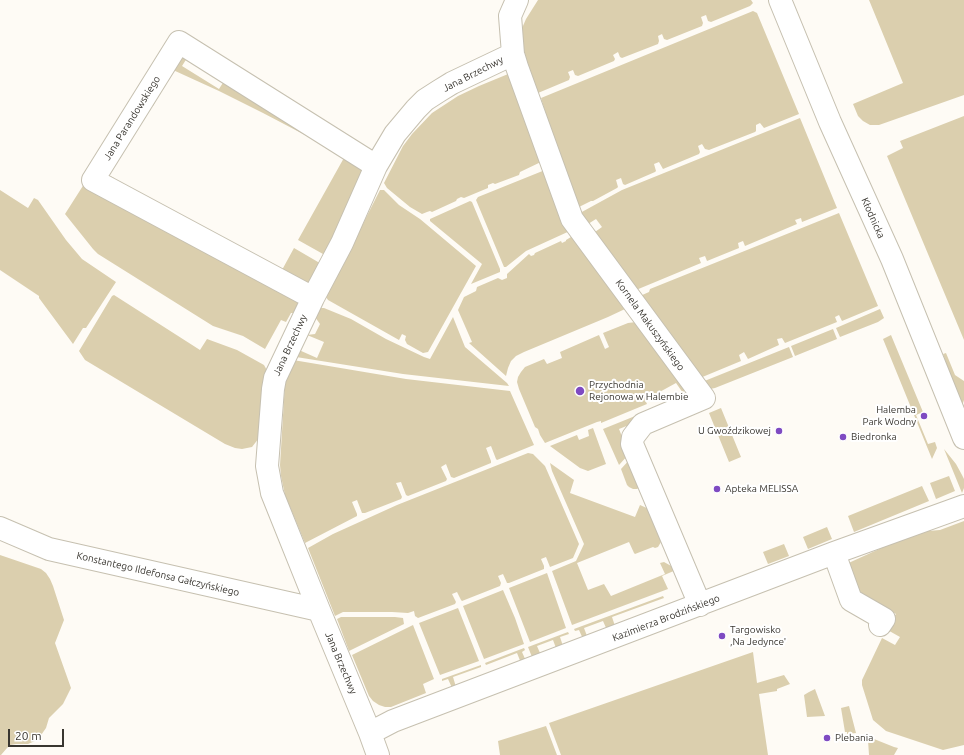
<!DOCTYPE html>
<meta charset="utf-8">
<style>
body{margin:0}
#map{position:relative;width:964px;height:755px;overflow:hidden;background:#fefbf5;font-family:Ubuntu,sans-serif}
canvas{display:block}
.scale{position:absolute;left:8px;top:729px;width:56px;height:18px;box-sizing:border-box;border:2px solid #393630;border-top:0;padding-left:5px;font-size:12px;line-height:14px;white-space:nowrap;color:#393630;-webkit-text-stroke:3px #fff;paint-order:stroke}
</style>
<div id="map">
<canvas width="964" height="755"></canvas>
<div class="scale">20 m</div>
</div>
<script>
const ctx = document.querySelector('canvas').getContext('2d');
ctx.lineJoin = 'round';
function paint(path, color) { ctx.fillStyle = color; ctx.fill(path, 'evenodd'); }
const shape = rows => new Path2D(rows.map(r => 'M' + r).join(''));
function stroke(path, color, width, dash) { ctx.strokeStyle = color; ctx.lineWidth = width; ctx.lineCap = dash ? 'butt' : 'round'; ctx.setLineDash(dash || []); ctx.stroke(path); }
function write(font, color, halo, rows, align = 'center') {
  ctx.font = font + ' Ubuntu,sans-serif'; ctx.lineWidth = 4; ctx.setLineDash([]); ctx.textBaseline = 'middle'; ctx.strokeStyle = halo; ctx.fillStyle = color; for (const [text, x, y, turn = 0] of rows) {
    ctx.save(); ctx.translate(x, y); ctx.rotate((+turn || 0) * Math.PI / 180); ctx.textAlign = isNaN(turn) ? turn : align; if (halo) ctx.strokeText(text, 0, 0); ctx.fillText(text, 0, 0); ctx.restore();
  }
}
const green = shape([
 [538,0,751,0,753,3,750,6,711,22,708,21,706,15,701,17,703,23,702,26,667,40,664,39,662,34,658,36,659,41,658,44,622,58,620,57,618,52,613,55,615,59,614,61,578,76,575,75,573,70,568,72,570,77,569,80,538,93,519,40,519,35,526,19],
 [869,0,964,0,964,95,879,125,870,125,863,121,858,116,853,104,903,83],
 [753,11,757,13,799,114,764,128,760,123,756,125,756,131,755,132,709,150,705,149,702,144,698,146,700,152,699,154,663,169,659,162,654,164,656,171,655,172,625,185,623,184,621,178,616,180,618,187,617,188,593,201,591,201,577,208,562,166,541,98],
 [189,55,182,66,219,89,226,78,358,163,363,171,328,255,323,254,298,240,345,156,263,113,219,91,173,70,153,106,151,97,176,56],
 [513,72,543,161,520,172,519,175,495,184,493,183,488,185,488,188,464,198,461,197,457,199,456,201,432,212,430,211,427,212,422,214,410,207,387,188,384,183,403,146,412,134,432,113,458,96,479,86],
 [964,116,964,340,887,156,903,148,900,141],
 [800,118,837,208,802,222,801,218,795,220,797,224,745,246,743,241,738,243,739,248,707,261,705,256,699,258,701,263,636,290,595,232,602,227,596,219,588,224,580,213,622,190],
 [545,170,572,230,526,251,506,267,504,267,476,200,478,197],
 [105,173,114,178,113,180,282,270,294,248,318,262,322,266,310,285,109,182],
 [86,181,295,298,298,304,300,313,291,313,286,322,281,320,265,349,243,336,213,326,98,254,93,249,65,214],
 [0,190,28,208,34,198,38,200,66,240,82,259,116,282,86,328,83,328,73,344,39,298,39,296,0,270],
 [380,190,384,190,399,205,420,219,476,266,428,352,423,353,407,344,405,340,406,336,402,334,399,340,328,300,326,297],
 [470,201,472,202,500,269,500,272,471,284,482,264,430,221,430,219],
 [839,213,878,306,842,321,839,315,835,317,837,322,785,343,782,338,777,339,779,345,748,359,744,352,739,355,741,361,700,378,640,296,649,292,650,289],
 [576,234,625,309,608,317,524,352,516,356,511,361,508,368,506,376,469,343,472,342,458,310,464,297,476,291,477,287,498,278,502,280,507,278,507,274,529,254,531,256,534,255,535,253,561,241,562,243,566,241,566,240],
 [114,295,200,350,207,339,237,350,264,365,269,374,259,438,252,447,242,449,235,448,225,444,85,360,79,351,112,296],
 [320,308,324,308,351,319,386,339,424,357,430,359,453,317,465,347,507,383,509,386,403,374,296,357,299,350,317,358,324,342,307,335,315,334,320,324,315,317],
 [880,309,884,318,878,322,840,337,836,328],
 [636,322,685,388,683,393,676,383,645,400,647,404,601,423,601,421,597,422,545,443,540,435,538,429,535,427,519,389,517,382,518,377,521,372,525,367,544,359,547,364,562,358,560,352,599,335,605,349,609,347,603,333,628,323],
 [833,329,837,339,795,356,791,346],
 [891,335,923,412,916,415,928,444,935,442,937,448,932,459,883,339],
 [789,347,793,357,715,388,710,389,702,382],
 [946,353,955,375,964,381,964,400,962,406,960,405,943,354],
 [293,360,406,379,510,391,534,445,497,460,496,459,491,446,486,448,491,461,491,463,454,478,451,477,446,464,441,467,447,479,446,481,408,496,406,495,401,482,396,483,402,497,401,499,365,513,362,513,357,500,352,502,357,514,357,516,305,543,285,495,281,476,280,465,285,383,286,378],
 [721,408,741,457,729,462,709,413],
 [650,410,652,416,619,429,629,454,619,465,603,429],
 [593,428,606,464,588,471,580,468,550,446,577,435,579,440,589,436,588,430],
 [944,449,956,464,962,475,964,479,964,488,962,493],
 [528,453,533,454,545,466,579,544,573,558,550,567,546,557,541,559,544,566,544,569,509,583,507,583,503,574,498,576,501,583,500,586,462,601,461,600,457,592,452,594,456,602,455,604,418,618,415,616,414,611,408,613,392,612,343,612,335,616,308,548,333,534,397,505],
 [631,458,640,487,637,489,633,489,629,487,627,485,621,469],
 [550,463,574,480,570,493,635,517,640,505,651,510,663,536,661,542,658,547,655,548,653,547,635,554,634,553,629,542,577,563,588,590,604,584,611,596,665,574,660,563,664,562,673,567,676,570,662,576,668,589,572,625,552,571,576,561,584,544,552,471],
 [949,476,955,491,936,499,930,483],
 [922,486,929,501,854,532,848,516],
 [964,521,964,745,943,750,886,731,873,720,862,685,862,680,882,638,895,645,900,637,884,628,896,614,849,587,842,566,888,545,928,531,940,530],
 [827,527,832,539,808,549,803,537],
 [784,544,789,556,768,564,763,552],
 [0,555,41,569,46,573,50,579,53,586,64,620,55,643,71,688,63,704,49,718,46,728,39,738,35,741,28,744,16,744,10,745,7,748,1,755,0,755],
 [547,573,566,628,530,642,509,588],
 [503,590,515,618,524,644,484,659,463,606],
 [663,596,664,598,612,617,615,626,607,630,603,621,584,628,587,636,583,639,579,630,575,631,574,629],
 [458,608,479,661,440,675,419,623],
 [341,617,395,617,403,618,404,624,349,651,337,619],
 [413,625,434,679,423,684,426,693,391,707,385,707,379,705,373,701,369,696,352,655],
 [568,632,569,634,560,637,563,646,556,648,553,640,537,646,540,653,532,657,528,647],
 [524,648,525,650,522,652,526,661,521,663,517,653,486,665,485,663],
 [753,652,757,683,784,675,790,684,777,689,777,691,759,694,768,755,561,755,549,723],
 [481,665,481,667,453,677,456,687,453,690,448,679,442,681,442,679],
 [815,689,825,716,807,717,804,695,809,692],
 [849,706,856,733,847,734,847,732,845,732,841,708],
 [546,726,557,755,500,755,498,741],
 [874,739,894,747,898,748,894,755,869,755,868,740]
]);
const minor = shape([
 [517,0,510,16,513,54,517,67,572,219,704,398,643,424,633,437,632,444,700,605],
 [780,0,830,122,892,259,964,438],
 [313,298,93,180,179,42,376,166],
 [0,528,49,549,319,610],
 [834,553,851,600,884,619,880,625],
 [370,733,393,721,834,553,964,506],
 [378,755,370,733,319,610,272,493,267,466,273,389,275,378,313,298,342,243,376,166,395,134,416,109,425,100,439,91,452,83,513,54]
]);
const markers = [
 [580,391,5,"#7e4ac2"],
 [924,416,4,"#7e4ac2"],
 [779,431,4,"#7e4ac2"],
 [843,437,4,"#7e4ac2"],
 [717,489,4,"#7e4ac2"],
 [722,636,4,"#7e4ac2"],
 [827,738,4,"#7e4ac2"]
];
const streetNames = [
 ["Jana Brzechwy",473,74,-27],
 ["Jana Parandowskiego",132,118,-58],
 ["Kłodnicka",873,218,66],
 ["Kornela Makuszyńskiego",650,325,54],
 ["Jana Brzechwy",290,345,-65],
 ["Konstantego Ildefonsa Gałczyńskiego",158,574,13],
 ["Kazimierza Brodzińskiego",666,618,-21],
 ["Jana Brzechwy",341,663,67]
];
const poiNames = [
 ["Przychodnia",589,385],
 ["Rejonowa w Halembie",589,397],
 ["Halemba",916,410,"right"],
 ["Park Wodny",916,422,"right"],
 ["U Gwoździkowej",771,431,"right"],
 ["Biedronka",851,437],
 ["Apteka MELISSA",725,489],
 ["Targowisko",730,630],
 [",Na Jedynce'",730,642],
 ["Plebania",835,738]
];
paint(green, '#dbcfae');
stroke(minor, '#c6c0b0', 24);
stroke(minor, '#fff', 22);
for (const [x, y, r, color] of markers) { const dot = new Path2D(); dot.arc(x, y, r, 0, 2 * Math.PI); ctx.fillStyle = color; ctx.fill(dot); stroke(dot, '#fff', 1.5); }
write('10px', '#393630', '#fff', streetNames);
write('10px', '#393630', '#fff', poiNames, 'left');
</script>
